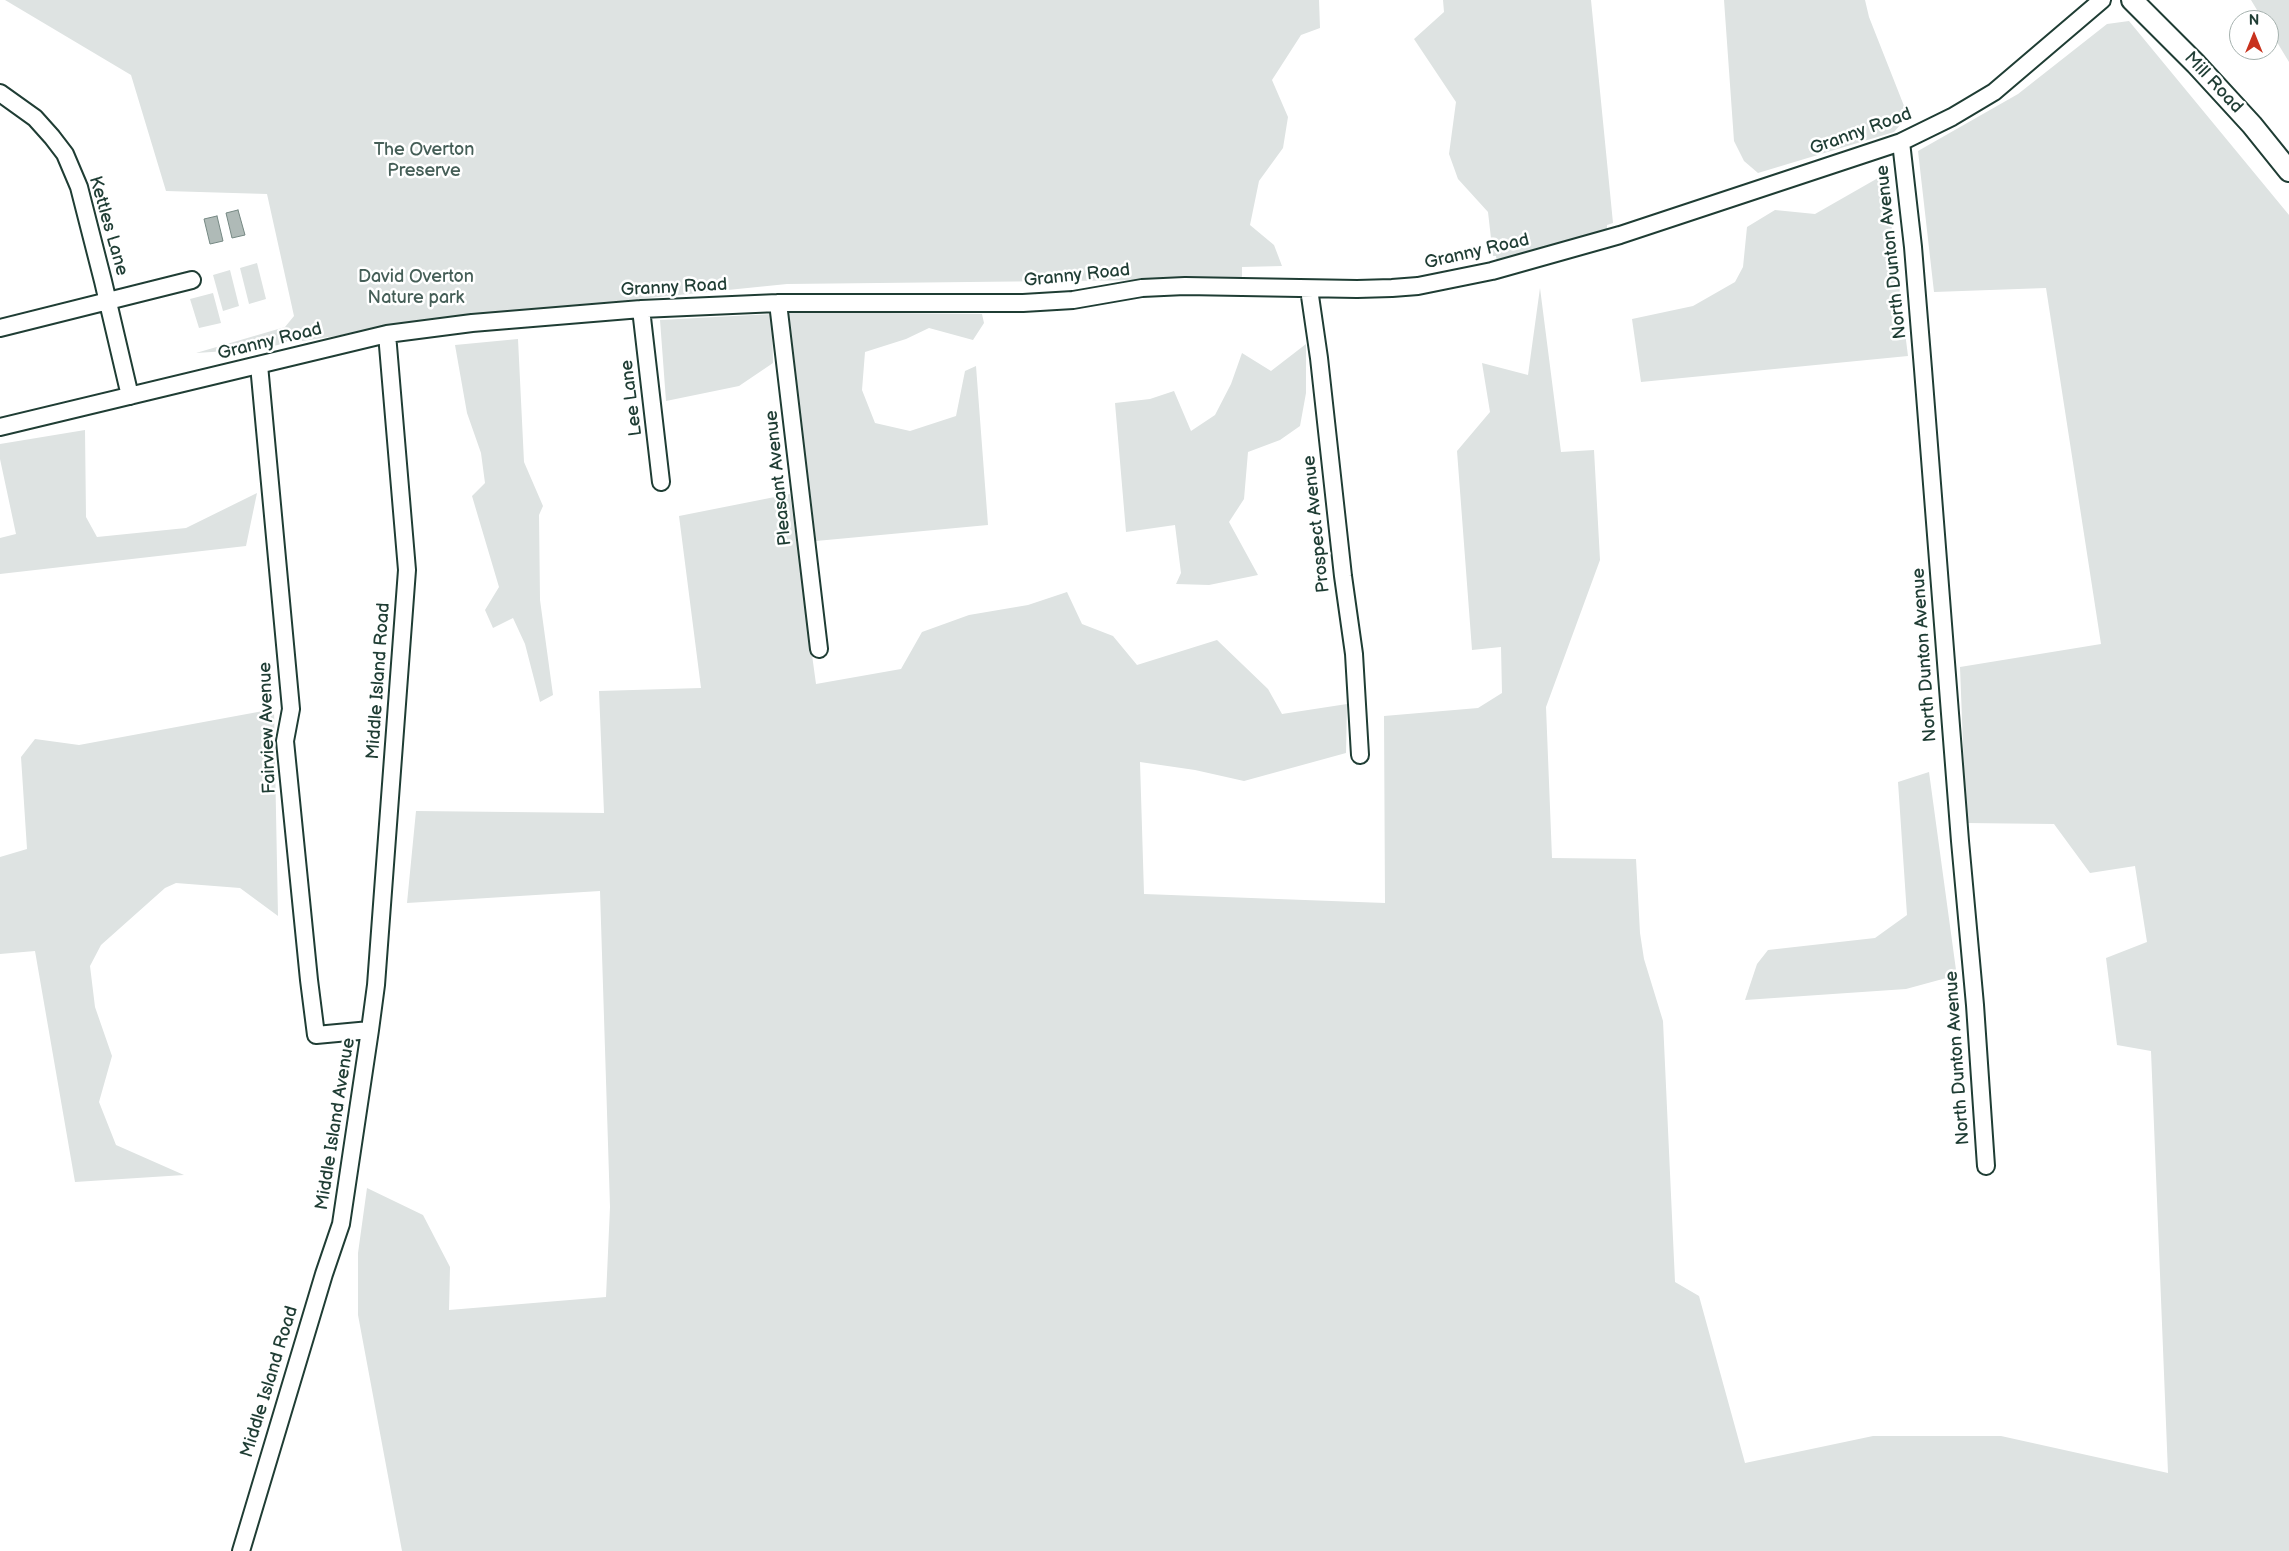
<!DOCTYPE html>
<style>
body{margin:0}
#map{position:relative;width:2289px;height:1551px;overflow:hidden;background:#fff;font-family:"Balsamiq Sans",sans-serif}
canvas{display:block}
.north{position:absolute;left:2229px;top:10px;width:50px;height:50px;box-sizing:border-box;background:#fff;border:1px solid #a5b1ae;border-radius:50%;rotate:0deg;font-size:14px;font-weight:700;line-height:20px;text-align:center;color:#1f3d34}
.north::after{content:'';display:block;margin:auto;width:18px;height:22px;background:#c8321e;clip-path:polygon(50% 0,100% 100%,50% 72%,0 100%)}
</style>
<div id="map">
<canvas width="2289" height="1551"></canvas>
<div class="north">N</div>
</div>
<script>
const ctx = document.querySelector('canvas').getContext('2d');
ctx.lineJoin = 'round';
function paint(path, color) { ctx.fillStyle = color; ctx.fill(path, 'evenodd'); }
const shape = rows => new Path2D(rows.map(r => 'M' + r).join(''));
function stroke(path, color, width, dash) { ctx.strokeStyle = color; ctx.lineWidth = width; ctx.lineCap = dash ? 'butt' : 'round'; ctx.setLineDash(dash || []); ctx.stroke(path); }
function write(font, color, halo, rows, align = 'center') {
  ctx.font = font + ' "Balsamiq Sans",sans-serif'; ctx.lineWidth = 5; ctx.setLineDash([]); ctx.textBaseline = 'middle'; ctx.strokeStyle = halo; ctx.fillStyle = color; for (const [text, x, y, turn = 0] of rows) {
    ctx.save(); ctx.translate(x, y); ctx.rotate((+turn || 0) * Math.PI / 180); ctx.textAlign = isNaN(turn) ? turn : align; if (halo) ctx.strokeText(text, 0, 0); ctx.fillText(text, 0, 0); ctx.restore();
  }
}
const green = shape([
 [5,0,1319,0,1320,28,1301,35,1272,80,1288,117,1283,148,1259,181,1250,225,1274,245,1282,266,1242,267,1242,279,787,284,471,316,302,341,300,336,278,345,258,349,196,353,285,327,294,316,267,194,166,191,131,75],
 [1443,0,1591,0,1613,223,1607,225,1607,231,1497,262,1496,256,1493,256,1488,212,1458,179,1449,154,1456,102,1414,39,1444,12],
 [1724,0,1865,0,1869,17,1908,116,1894,132,1758,173,1744,161,1734,141],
 [2251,0,2289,0,2289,62,2269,29,2269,20,2263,20],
 [2129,21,2289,215,2289,1551,402,1551,358,1315,358,1253,367,1188,423,1215,450,1267,449,1310,606,1297,610,1207,600,891,407,903,416,811,604,813,599,691,701,688,679,516,790,494,816,684,901,669,922,632,969,615,1028,605,1067,592,1082,624,1113,636,1137,665,1217,640,1268,689,1282,714,1347,704,1346,753,1244,781,1195,770,1140,762,1144,894,1385,903,1384,716,1478,708,1502,693,1501,647,1472,650,1457,451,1490,412,1482,363,1528,375,1540,288,1561,452,1594,450,1600,560,1546,707,1552,858,1636,859,1640,933,1644,959,1663,1021,1675,1282,1699,1296,1745,1463,1873,1436,2001,1436,2168,1473,2151,1051,2117,1045,2106,958,2147,942,2135,866,2090,873,2054,824,1966,823,1960,667,2101,644,2046,288,1934,292,1918,151,2018,94,2107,24],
 [1885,174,1908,356,1641,382,1632,319,1693,306,1735,282,1743,267,1747,227,1775,210,1815,214],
 [257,263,266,299,249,304,240,268],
 [230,270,239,306,223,311,213,275],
 [213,293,221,323,199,328,190,299],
 [788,312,982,314,984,323,973,340,929,328,906,339,865,352,862,390,875,423,910,431,956,416,965,371,976,366,988,525,816,541],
 [772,314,773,363,739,386,666,401,660,320],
 [518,339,524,462,543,506,539,515,540,600,553,695,540,702,525,644,513,618,493,628,485,610,499,587,472,496,485,483,481,453,467,413,455,345],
 [1306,344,1306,393,1300,426,1280,440,1248,452,1244,499,1229,522,1258,575,1209,585,1176,584,1181,573,1175,525,1126,532,1115,403,1150,399,1174,391,1191,431,1215,415,1231,384,1242,353,1271,371],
 [85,430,86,517,97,537,186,528,257,493,246,546,0,574,0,538,16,534,0,459,0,444],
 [274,709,278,916,240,888,176,883,165,888,101,945,90,966,95,1007,112,1056,99,1102,116,1145,184,1175,75,1182,35,951,0,954,0,857,27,849,21,757,35,739,79,745],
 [1929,772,1956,970,1950,977,1906,989,1745,1000,1757,964,1768,950,1875,938,1907,915,1898,782]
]);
const water = shape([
 [238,210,245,235,232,238,226,213,238,210],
 [217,216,223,241,210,244,204,219,217,216]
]);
const minor = shape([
 [0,93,35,118,52,137,65,154,79,187,103,281,130,396],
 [1901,142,1913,247,1923,369,1960,841,1975,1005,1986,1166],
 [1309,289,1319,358,1343,576,1354,654,1360,755],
 [778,303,819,649],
 [641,309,661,482],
 [0,328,192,280],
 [259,365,291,709,285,741,309,980,316,1035,370,1030],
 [0,427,387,334,472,323,641,309,778,303,1023,303,1073,300,1142,288,1185,286,1357,289,1392,288,1418,286,1492,271,1620,235,1901,142,1952,117,1994,92,2102,0],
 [241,1551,324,1274,341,1224,370,1030,376,985,407,570,387,334]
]);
const major = shape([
 [2132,0,2196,64,2252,125,2289,171]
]);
const streetNames = [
 ["Mill Road",2213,83,47],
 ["Granny Road",1861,132,-20],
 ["Kettles Lane",108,226,74],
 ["Granny Road",1477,252,-13],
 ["North Dunton Avenue",1892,252,-96],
 ["Granny Road",1077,276,-6],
 ["Granny Road",674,288,-3],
 ["Granny Road",270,342,-14],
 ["Lee Lane",632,398,-97],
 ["Pleasant Avenue",779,478,-96],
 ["Prospect Avenue",1317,524,-96],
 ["North Dunton Avenue",1925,655,-94],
 ["Middle Island Road",379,681,-86],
 ["Fairview Avenue",268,728,-92],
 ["North Dunton Avenue",1958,1058,-94],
 ["Middle Island Avenue",336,1124,-81],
 ["Middle Island Road",270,1382,-73]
];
const parkNames = [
 ["The Overton",424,150],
 ["Preserve",424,171],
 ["David Overton",416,277],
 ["Nature park",416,298]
];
paint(green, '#dee3e2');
paint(water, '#afbab7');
stroke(water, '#758883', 1);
stroke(minor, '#1f3d34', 20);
stroke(major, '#1f3d34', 24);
stroke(minor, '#fff', 16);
stroke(major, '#fff', 20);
write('18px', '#1f3d34', '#fff', streetNames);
write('18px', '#455e57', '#fff', parkNames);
</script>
